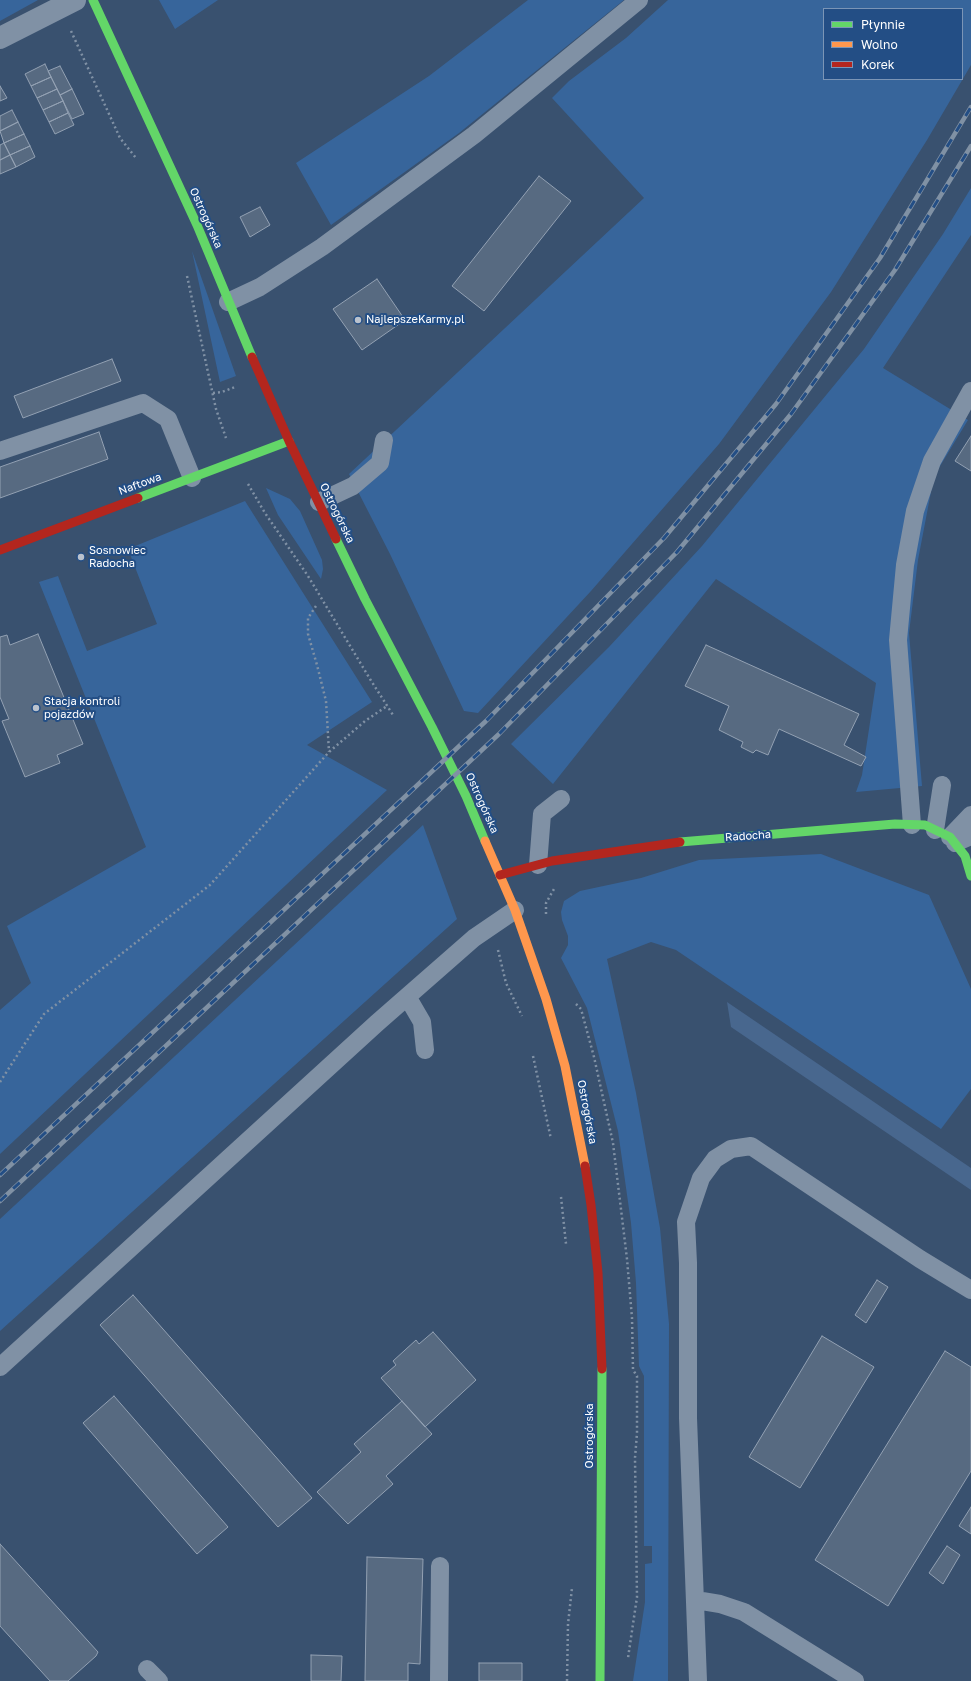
<!DOCTYPE html>
<meta charset="utf-8">
<style>
body{margin:0}
#map{position:relative;width:971px;height:1681px;overflow:hidden;background:#39516f;font-family:"Golos Text",sans-serif}
canvas{display:block}
.legend{position:absolute;left:823px;top:8px;width:140px;height:72px;box-sizing:border-box;background:#234e85;border:1px solid #7b95b6;margin:0;padding:5px 7px;list-style:none;font-size:12px;color:#fff}
.legend li{display:flex;align-items:center;gap:8px;height:20px}
.legend b{width:20px;border:1px solid #7b95b6}
</style>
<div id="map">
<canvas width="971" height="1681"></canvas>
<ul class="legend">
<li><b style="height:5px;background:#63d668"></b>Płynnie</li>
<li><b style="height:5px;background:#ff974d"></b>Wolno</li>
<li><b style="height:5px;background:#b3261e"></b>Korek</li>
</ul>
</div>
<script>
const ctx = document.querySelector('canvas').getContext('2d');
ctx.lineJoin = 'round';
function paint(path, color) { ctx.fillStyle = color; ctx.fill(path, 'evenodd'); }
const shape = rows => new Path2D(rows.map(r => 'M' + r).join(''));
function stroke(path, color, width, dash) { ctx.strokeStyle = color; ctx.lineWidth = width; ctx.lineCap = dash ? 'butt' : 'round'; ctx.setLineDash(dash || []); ctx.stroke(path); }
function write(font, color, halo, rows, align = 'center') {
  ctx.font = font + ' "Golos Text",sans-serif'; ctx.lineWidth = 4; ctx.setLineDash([]); ctx.textBaseline = 'middle'; ctx.strokeStyle = halo; ctx.fillStyle = color; for (const [text, x, y, turn = 0] of rows) {
    ctx.save(); ctx.translate(x, y); ctx.rotate((+turn || 0) * Math.PI / 180); ctx.textAlign = isNaN(turn) ? turn : align; if (halo) ctx.strokeText(text, 0, 0); ctx.fillText(text, 0, 0); ctx.restore();
  }
}
const green = shape([
 [0,0,38,0,0,21],
 [159,0,218,0,175,29],
 [528,0,624,0,459,133,331,225,296,163,429,76],
 [668,0,971,0,971,65,927,140,831,292,719,444,591,591,478,713,464,711,390,554,349,474,644,198,552,98,569,81,626,38],
 [824,9,962,9,962,79,824,79],
 [971,188,971,235,883,368,968,420,934,476,918,560,909,633,922,786,856,792,862,775,876,683,716,579,553,784,511,744,609,647,702,546,864,349,943,234],
 [192,251,236,376,220,382],
 [266,488,290,499,300,511,322,560,323,569,321,579,278,515],
 [245,501,372,702,307,745,387,790,0,1154,0,1010,31,983,7,926,146,847,39,582,58,576,87,651,157,624,128,549],
 [423,825,457,919,0,1331,0,1219],
 [821,854,929,895,971,989,971,1089,941,1129,676,950,651,942,607,959,636,1093,660,1228,669,1324,668,1681,633,1681,645,1602,645,1564,652,1563,652,1546,644,1546,644,1376,639,1366,636,1283,631,1223,618,1131,587,1008,561,958,568,945,568,936,562,920,561,912,564,901,580,891,641,878,699,860]
]);
const water = shape([
 [727,1002,971,1168,971,1190,731,1027]
]);
const building = shape([
 [45,64,51,77,31,86,25,74,45,64],
 [60,66,72,89,60,95,48,71,60,66],
 [51,77,57,89,37,98,31,86,51,77],
 [0,86,7,98,0,101,0,86],
 [57,89,63,101,43,110,37,98,57,89],
 [72,89,84,114,72,119,60,95,72,89],
 [63,101,68,113,49,122,43,110,63,101],
 [12,110,18,122,0,131,0,116,12,110],
 [68,113,74,125,55,134,49,122,68,113],
 [18,122,24,134,4,143,0,131,18,122],
 [24,134,30,146,10,155,4,143,24,134],
 [4,143,10,155,0,160,0,145,4,143],
 [30,146,35,157,16,167,10,155,30,146],
 [10,155,16,167,0,174,0,160,10,155],
 [539,176,571,201,484,311,452,286,539,176],
 [260,207,270,225,250,237,240,217,260,207],
 [377,279,405,320,362,350,333,309,377,279],
 [112,359,121,381,23,418,14,396,112,359],
 [99,432,108,459,0,498,0,467,99,432],
 [971,436,971,471,955,461,971,436],
 [38,634,83,744,57,755,60,763,25,777,2,721,9,719,0,697,0,637,7,635,10,645,38,634],
 [706,645,859,714,844,745,866,757,861,766,779,729,768,755,756,750,753,753,741,747,743,742,719,730,729,706,685,686,706,645],
 [877,1280,888,1287,866,1323,855,1315,877,1280],
 [133,1295,312,1498,278,1527,100,1325,133,1295],
 [433,1332,476,1380,425,1427,381,1378,396,1365,393,1361,416,1340,419,1344,433,1332],
 [822,1336,874,1367,800,1488,749,1457,822,1336],
 [945,1351,971,1367,971,1471,888,1606,815,1560,945,1351],
 [114,1396,228,1527,197,1554,83,1423,114,1396],
 [402,1401,432,1434,386,1476,393,1484,348,1524,317,1492,361,1452,354,1444,402,1401],
 [971,1507,971,1534,959,1526,971,1507],
 [0,1544,98,1652,96,1656,68,1681,50,1681,0,1626,0,1544],
 [947,1546,960,1555,943,1584,929,1573,947,1546],
 [367,1557,423,1559,420,1664,408,1663,408,1681,365,1681,367,1557],
 [311,1655,342,1656,341,1681,311,1681,311,1655],
 [479,1663,522,1663,522,1681,479,1681,479,1663]
]);
const path = shape([
 [71,31,120,138,136,158],
 [187,276,216,409,226,438],
 [213,393,222,392,235,387],
 [248,484,265,513,308,576,370,679,393,715],
 [316,606,308,618,308,634,317,665,326,701,329,752],
 [546,914,546,903,554,889],
 [498,950,506,983,522,1016],
 [576,1004,581,1009,594,1057,613,1143,627,1259,632,1318,633,1370,637,1376,637,1433,635,1458,637,1597,628,1658],
 [533,1056,551,1139],
 [0,1082,44,1014,210,885,329,752,365,721,387,706],
 [561,1197,566,1244],
 [567,1681,568,1624,572,1588]
]);
const lane = shape([
 [228,302,260,287,322,247,474,135,639,0],
 [0,451,143,403,168,419,192,478],
 [319,502,353,486,380,463,384,440],
 [912,825,898,640,905,565,915,511,932,461,971,391],
 [935,830,942,785],
 [950,837,971,815],
 [955,843,971,836],
 [538,865,542,814,561,799],
 [408,998,422,1022,425,1050],
 [0,1367,377,1023,474,938,515,910],
 [696,1600,720,1604,744,1612,855,1681],
 [147,1669,159,1681],
 [439,1681,440,1566],
 [698,1681,688,1418,688,1263,686,1222,701,1178,715,1159,731,1149,751,1146,920,1259,971,1290]
]);
const street = shape([
 [0,38,75,0]
]);
const fast = shape([
 [93,0,197,225,252,357],
 [138,498,289,441],
 [336,539,365,599,432,727,466,796,485,841],
 [680,842,895,824,925,825,950,837,965,856,971,876],
 [600,1681,602,1369]
]);
const slow = shape([
 [485,841,515,910,546,999,565,1066,585,1166]
]);
const jam = shape([
 [252,357,289,441,336,539],
 [0,550,138,498],
 [500,875,552,861,680,842],
 [585,1166,591,1205,598,1273,602,1369]
]);
const rail = shape([
 [0,1175,486,721,664,538,776,404,880,258,971,107],
 [0,1201,499,734,677,552,791,414,895,270,971,146]
]);
const markers = [
 [358,320,4,"#bac2cd"],
 [81,557,4,"#bac2cd"],
 [36,708,4,"#bac2cd"]
];
const streetNames = [
 ["Ostrogórska",206,218,66],
 ["Naftowa",140,484,-20],
 ["Ostrogórska",337,513,64],
 ["Ostrogórska",482,803,66],
 ["Radocha",748,836,-4],
 ["Ostrogórska",587,1112,79],
 ["Ostrogórska",590,1436,-90]
];
const poiNames = [
 ["NajlepszeKarmy.pl",366,320],
 ["Sosnowiec",89,551],
 ["Radocha",89,564],
 ["Stacja kontroli",44,702],
 ["pojazdów",44,715]
];
paint(green, '#37659b');
paint(water, '#48678e');
paint(building, '#576a81');
stroke(building, '#93a1b3', 1);
stroke(path, '#8091a5', 2.5, [2, 3]);
stroke(lane, '#8091a5', 18);
stroke(street, '#8091a5', 22);
stroke(fast, '#63d668', 9);
stroke(slow, '#ff974d', 9);
stroke(jam, '#b3261e', 9);
stroke(rail, '#8091a4', 4.5);
stroke(rail, '#234e85', 3, [9]);
for (const [x, y, r, color] of markers) { const dot = new Path2D(); dot.arc(x, y, r, 0, 2 * Math.PI); ctx.fillStyle = color; ctx.fill(dot); stroke(dot, '#234e85', 1.5); }
write('11px', '#fff', '#234e85', streetNames);
write('11px', '#fff', '#234e85', poiNames, 'left');
</script>
